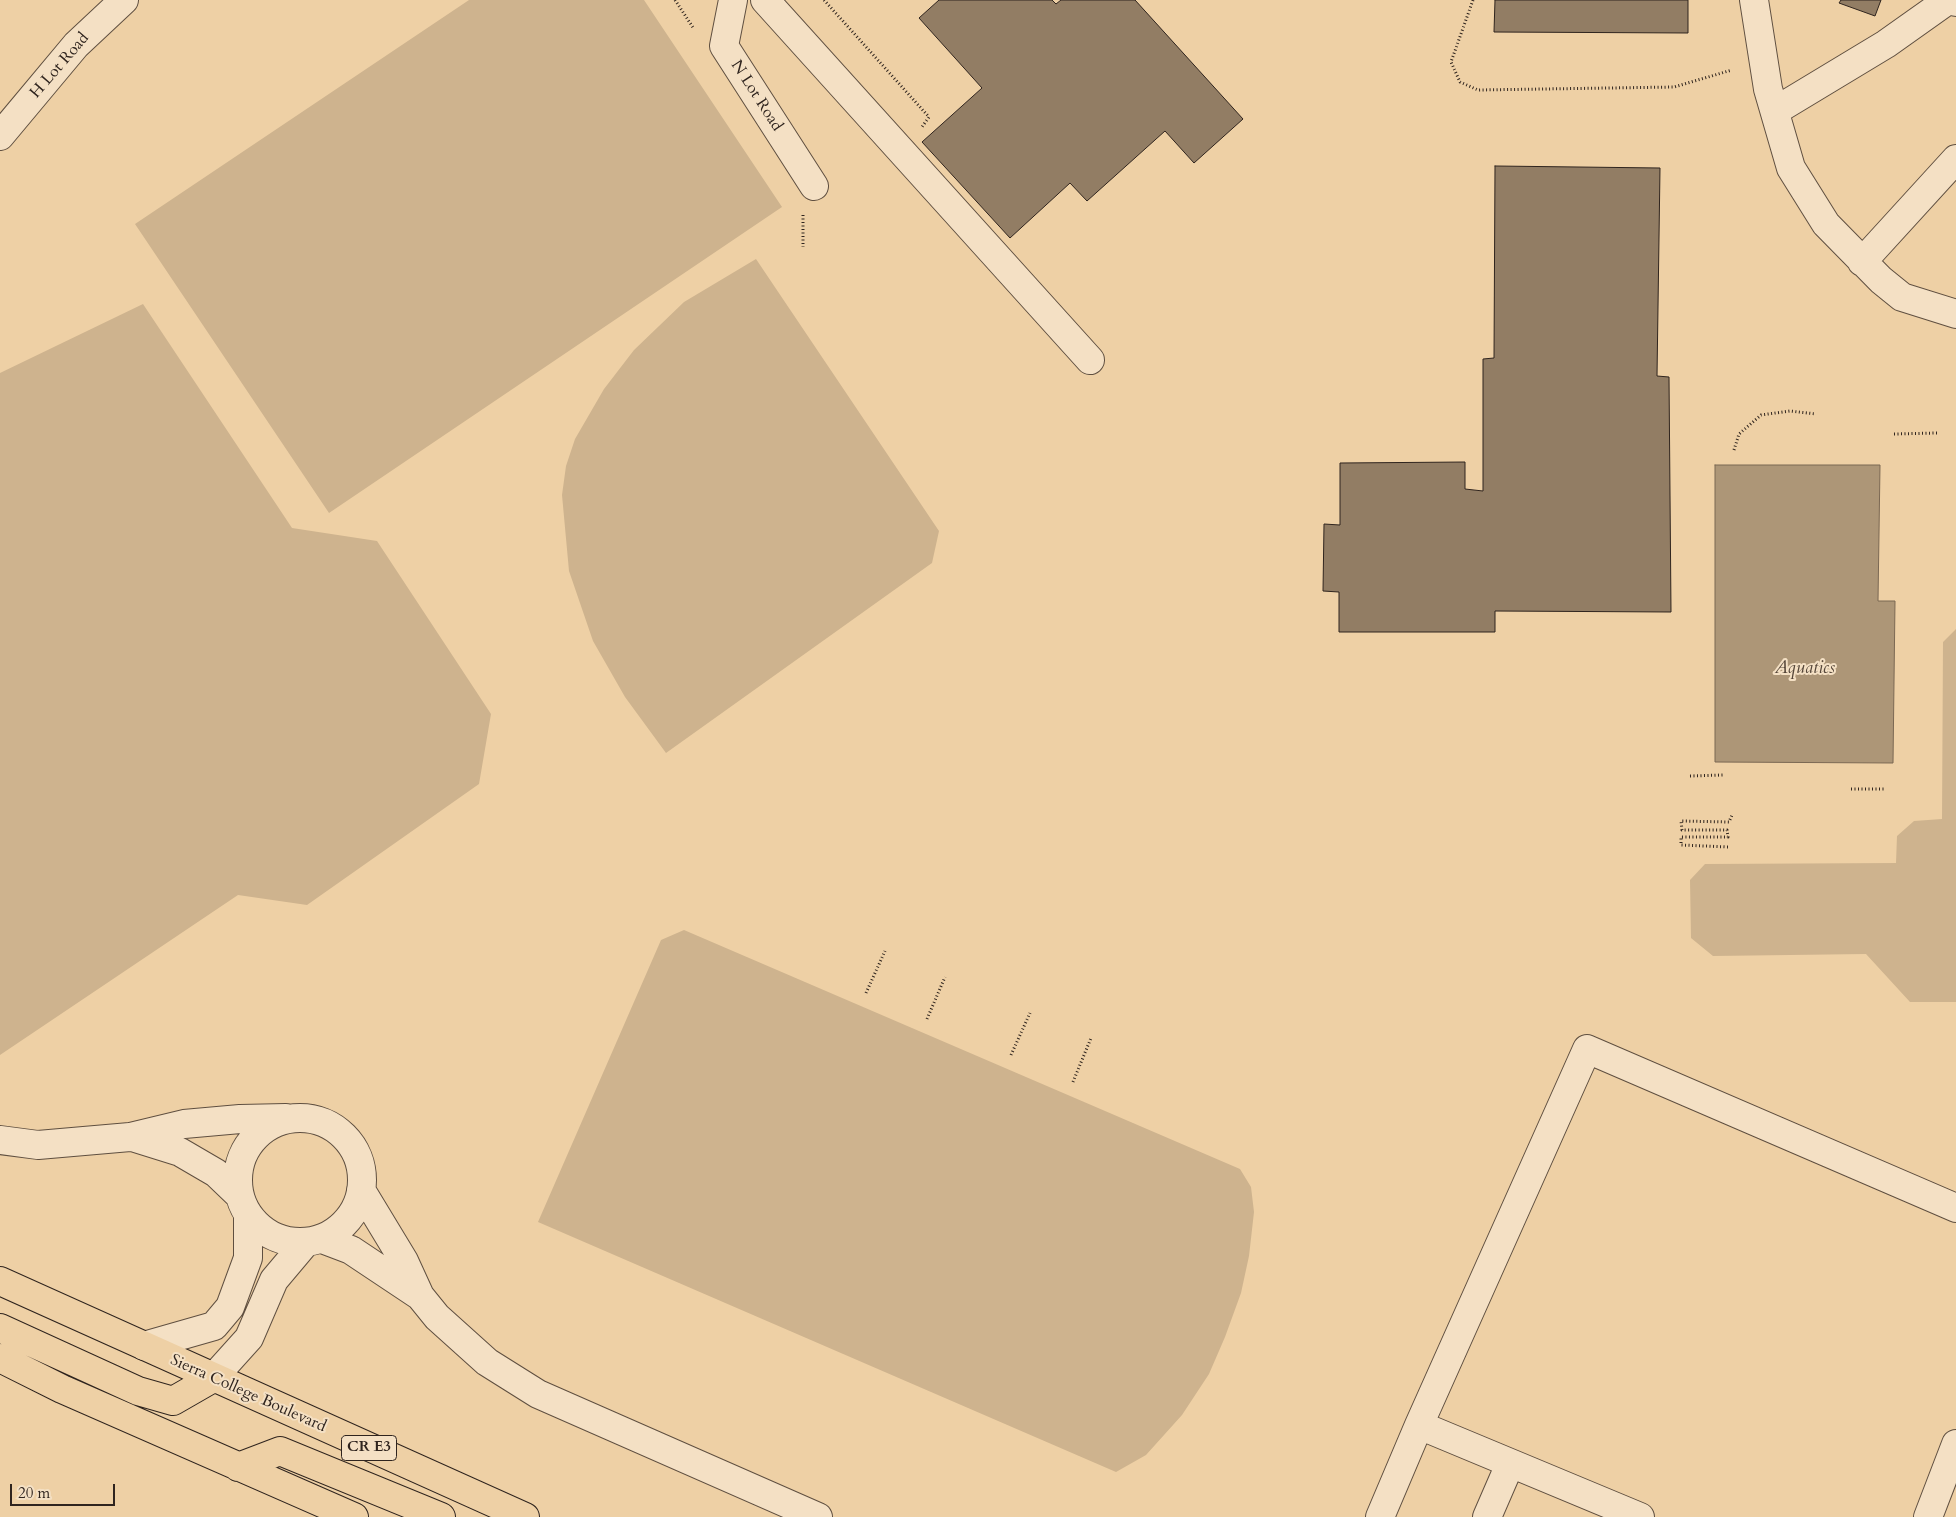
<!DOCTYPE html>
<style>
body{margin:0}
#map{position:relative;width:1956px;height:1517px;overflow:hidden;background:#eed0a5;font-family:Cardo,serif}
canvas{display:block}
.scale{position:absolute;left:10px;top:1484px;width:105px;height:22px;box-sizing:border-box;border:2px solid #2f241e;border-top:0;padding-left:6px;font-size:15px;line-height:18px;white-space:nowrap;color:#2f241e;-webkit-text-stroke:4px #f4e0c4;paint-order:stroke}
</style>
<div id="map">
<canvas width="1956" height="1517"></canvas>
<div class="scale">20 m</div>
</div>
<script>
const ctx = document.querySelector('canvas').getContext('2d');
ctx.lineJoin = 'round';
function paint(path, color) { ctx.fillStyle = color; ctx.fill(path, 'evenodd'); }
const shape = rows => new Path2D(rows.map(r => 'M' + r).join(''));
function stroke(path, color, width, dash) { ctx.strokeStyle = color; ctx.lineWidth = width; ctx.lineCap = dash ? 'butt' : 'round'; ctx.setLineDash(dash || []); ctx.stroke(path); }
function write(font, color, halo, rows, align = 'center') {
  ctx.font = font + ' Cardo,serif'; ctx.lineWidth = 4; ctx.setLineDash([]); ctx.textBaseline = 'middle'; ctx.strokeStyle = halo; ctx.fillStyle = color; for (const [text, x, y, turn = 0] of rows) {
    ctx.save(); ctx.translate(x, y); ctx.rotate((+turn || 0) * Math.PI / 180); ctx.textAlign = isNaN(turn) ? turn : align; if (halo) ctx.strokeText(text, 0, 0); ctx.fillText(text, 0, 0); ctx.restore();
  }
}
const green = shape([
 [469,0,644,0,782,207,329,513,135,224],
 [756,259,939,531,932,563,666,753,625,697,593,641,569,571,562,495,566,466,575,439,604,389,634,350,684,302],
 [143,304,292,528,377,541,491,714,479,784,307,905,238,895,0,1055,0,373],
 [1956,629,1956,1002,1910,1002,1866,954,1713,956,1691,938,1690,880,1705,864,1896,863,1897,836,1914,821,1942,819,1943,642],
 [684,930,1240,1169,1251,1187,1254,1212,1249,1256,1241,1293,1225,1337,1209,1374,1182,1415,1146,1455,1116,1472,538,1222,661,940]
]);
const water = shape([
 [1715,465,1880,465,1878,601,1895,601,1893,763,1715,762,1715,465]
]);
const building = shape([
 [939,0,1052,0,1056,4,1061,0,1135,0,1243,119,1194,163,1165,131,1087,201,1070,183,1010,238,922,142,982,88,919,18,939,0],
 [1495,0,1688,0,1688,33,1494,32,1495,0],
 [1841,0,1881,0,1875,16,1839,3,1841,0],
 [1495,166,1660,168,1657,376,1669,377,1671,612,1495,611,1495,632,1339,632,1339,592,1323,591,1324,524,1340,525,1340,463,1465,462,1465,489,1483,491,1483,359,1494,358,1495,166]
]);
const path = shape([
 [675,0,694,29],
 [824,0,929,117,922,127],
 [1473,0,1451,62,1460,82,1478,90,1674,87,1732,70],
 [803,215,803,247],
 [1894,434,1937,433],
 [1734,450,1739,434,1761,415,1790,411,1816,414],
 [1690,776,1723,775],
 [1851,789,1885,789],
 [1728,847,1681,845,1681,837,1728,837,1727,830,1682,830,1681,821,1729,822,1732,815],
 [866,993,885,951],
 [927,1019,945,977],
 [1011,1055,1030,1013],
 [1073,1082,1091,1038]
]);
const minor = shape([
 [733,0,724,46,814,186],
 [765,0,1090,360],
 [1754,0,1768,89,1791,168,1826,224,1881,280,1902,297,1956,314],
 [1775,111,1886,44,1948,0,1956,2],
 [0,136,76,45,124,0],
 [1862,262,1956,159],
 '238 1180a62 62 0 1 1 124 0a62 62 0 1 1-124 0Z',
 [132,1137,180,1152,216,1173,240,1196],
 [0,1140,38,1145,130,1137,184,1124,240,1119,286,1118],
 [361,1190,404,1261,420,1296,437,1317,487,1362,538,1394,818,1517],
 [322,1239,351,1250,420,1296],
 [144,1346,214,1326,230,1307,248,1258,248,1215],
 [213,1378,249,1338,274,1280,306,1242],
 [1419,1425,1587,1049,1956,1208],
 [1380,1517,1419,1425,1640,1517],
 [1487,1517,1510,1464],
 [1928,1517,1956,1444]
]);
const major = shape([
 [0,1281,525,1517],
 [0,1328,138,1391,173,1401,213,1378],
 [0,1358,62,1389,354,1517],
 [238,1467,280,1451,441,1517]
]);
const shields = [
 [369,1448,55]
];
const shieldNames = [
 ["CR E3",369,1448]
];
const streetNames = [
 ["H Lot Road",60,66,-49],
 ["N Lot Road",756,96,57],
 ["Sierra College Boulevard",248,1394,24]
];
const waterNames = [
 ["Aquatics",1805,669]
];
paint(green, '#ceb38e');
paint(water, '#ad9677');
stroke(water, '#7b6853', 1);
paint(building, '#927d64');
stroke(building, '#2f241e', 1);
stroke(minor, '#5f4f40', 30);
stroke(major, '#2f241e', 30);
stroke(path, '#2f241e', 3, [1, 2.5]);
stroke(minor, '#f4e0c4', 28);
stroke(major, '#eed0a5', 28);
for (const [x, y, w] of shields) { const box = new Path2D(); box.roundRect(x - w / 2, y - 12.5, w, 25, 4); ctx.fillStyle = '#f4e0c4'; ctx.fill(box); stroke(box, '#2f241e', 1); }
write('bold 15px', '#2f241e', null, shieldNames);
write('16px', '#2f241e', '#f4e0c4', streetNames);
write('italic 18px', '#554639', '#f4e0c4', waterNames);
</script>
